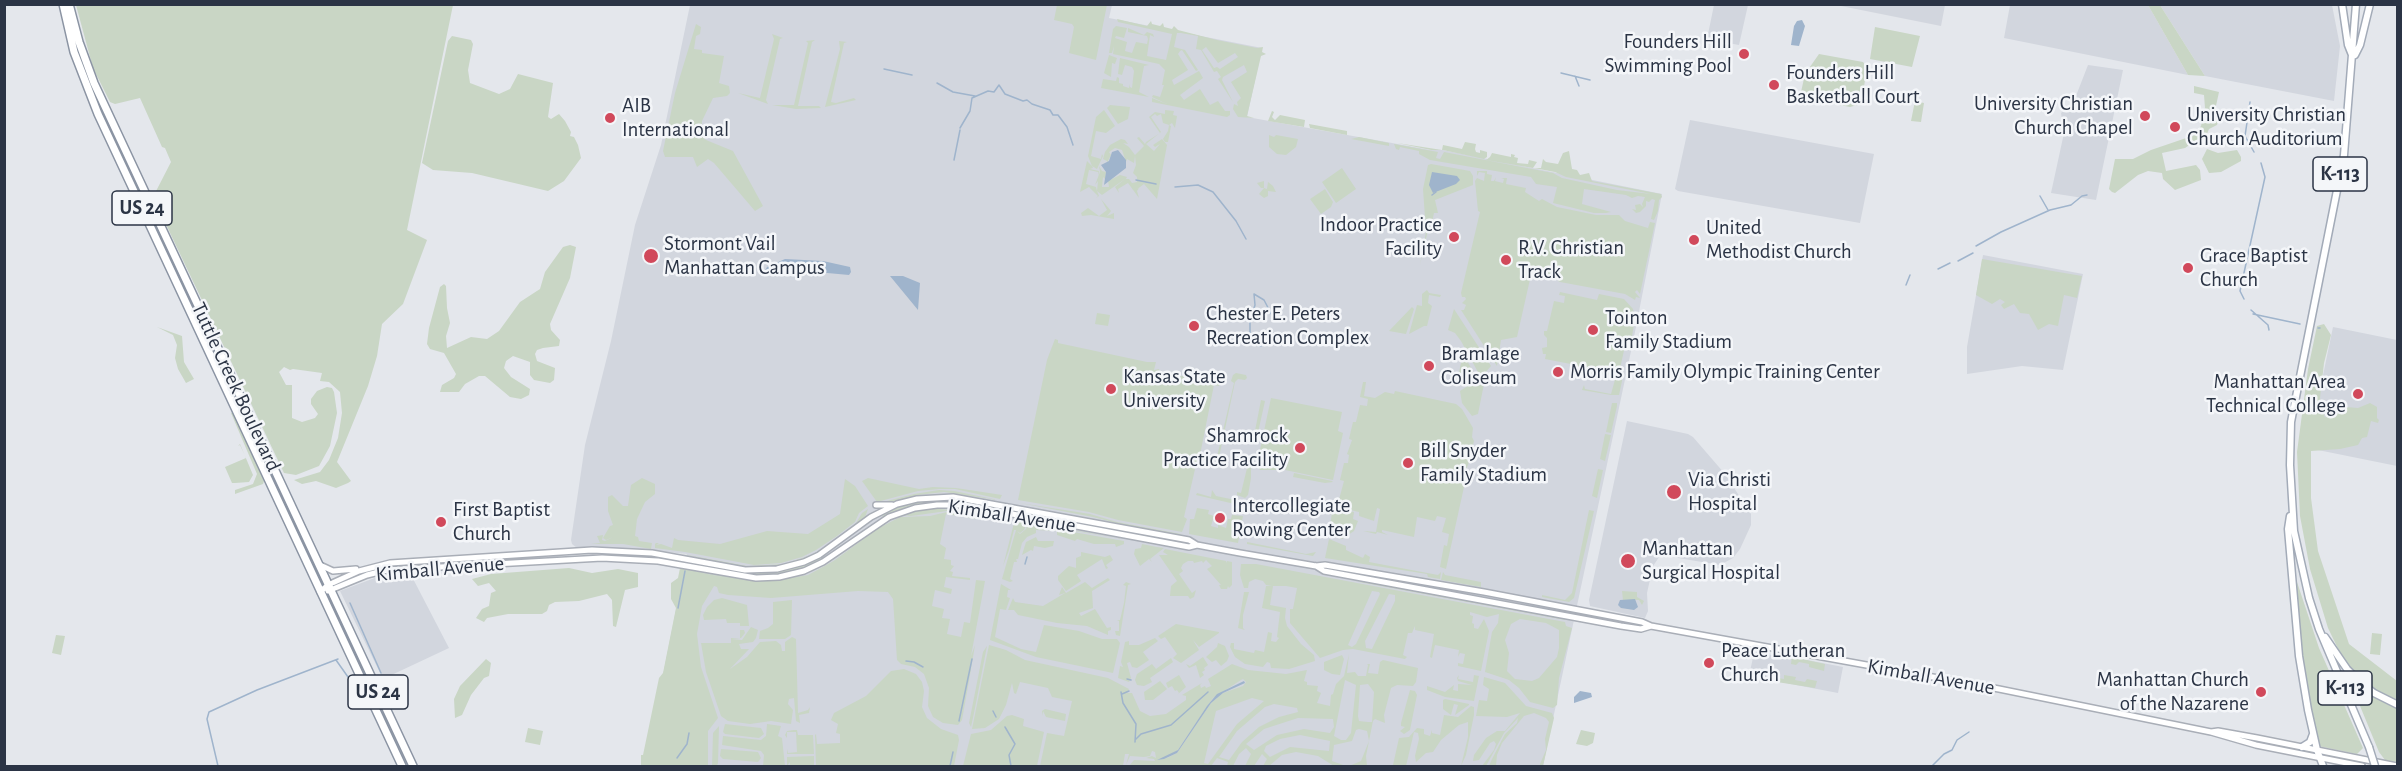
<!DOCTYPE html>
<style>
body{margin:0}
#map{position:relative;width:2402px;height:771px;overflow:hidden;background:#e4e7ec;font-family:"Alegreya Sans",sans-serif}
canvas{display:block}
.frame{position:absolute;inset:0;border:6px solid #2b3445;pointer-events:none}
</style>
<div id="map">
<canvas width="2402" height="771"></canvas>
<div class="frame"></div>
</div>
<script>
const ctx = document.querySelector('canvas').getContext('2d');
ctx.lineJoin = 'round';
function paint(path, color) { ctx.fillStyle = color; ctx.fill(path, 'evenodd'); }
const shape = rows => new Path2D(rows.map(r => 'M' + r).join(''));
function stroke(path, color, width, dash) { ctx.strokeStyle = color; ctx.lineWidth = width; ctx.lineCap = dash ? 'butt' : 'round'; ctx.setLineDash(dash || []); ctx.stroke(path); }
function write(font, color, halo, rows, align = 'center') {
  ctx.font = font + ' "Alegreya Sans",sans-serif'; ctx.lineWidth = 5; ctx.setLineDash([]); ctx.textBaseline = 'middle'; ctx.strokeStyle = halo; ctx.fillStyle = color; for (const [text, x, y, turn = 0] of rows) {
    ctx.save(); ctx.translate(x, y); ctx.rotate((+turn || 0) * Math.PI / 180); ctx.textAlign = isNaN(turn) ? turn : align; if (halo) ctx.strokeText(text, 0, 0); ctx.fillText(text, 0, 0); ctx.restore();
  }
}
const built = shape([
 [690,5,1112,5,1109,18,1262,48,1247,117,1431,150,1443,150,1662,194,1634,337,1543,766,645,766,687,554,622,548,577,548,572,544,571,540,585,445,611,341,635,225,661,145],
 [1714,5,1748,5,1739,45,1707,39],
 [1836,5,1945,5,1941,26],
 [2010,5,2148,5,2188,75,2004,38],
 [2160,5,2332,5,2340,46,2334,101,2205,76],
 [2088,65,2123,70,2096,200,2051,193,2064,133,2061,113,2074,101],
 [1690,120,1874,154,1860,223,1678,191,1675,189],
 [1983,255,2083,274,2063,370,2022,366,1967,374,1967,347],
 [2333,327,2397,340,2397,466,2308,448],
 [1627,421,1688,434,1693,437,1725,474,1751,514,1751,525,1740,549,1733,558,1720,565,1672,557,1668,544,1653,566,1647,593,1648,611,1645,618,1590,606,1589,600],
 [409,571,449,648,383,679,340,591,388,573],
 [1758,652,1789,659,1792,657,1843,667,1838,693,1749,676,1754,653]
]);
const green = shape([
 [76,5,453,5,407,230,427,240,403,304,382,324,377,356,368,386,337,462,351,481,348,483,336,488,316,481,302,484,294,480,320,472,329,460,338,438,342,413,340,392,329,382,320,381,322,373,293,369,290,370,284,367,279,372,286,385,292,385,292,418,302,422,315,418,318,414,311,404,311,399,317,391,327,387,332,388,334,392,337,413,330,446,319,466,296,475,284,473,153,197,171,162,165,148,162,147,140,98,115,104,110,102,93,68],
 [1057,5,1107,5,1096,60,1069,53,1074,27,1072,24,1054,20],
 [2148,5,2160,5,2205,76,2188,75],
 [1117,19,1147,26,1151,21,1152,24,1160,26,1163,23,1164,27,1172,29,1174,26,1178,30,1217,40,1257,48,1263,47,1262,52,1266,54,1261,56,1247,116,1254,118,1238,117,1233,109,1234,104,1238,106,1237,102,1241,98,1231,82,1247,72,1244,65,1223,77,1222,80,1233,102,1218,79,1221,77,1217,71,1214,72,1201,50,1196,49,1198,36,1181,33,1177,33,1174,47,1185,50,1198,70,1196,71,1182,50,1180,51,1178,54,1188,70,1172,80,1174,85,1199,71,1203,78,1180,95,1184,100,1200,89,1210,105,1218,101,1225,111,1230,111,1230,115,1227,117,1152,102,1152,98,1167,104,1152,97,1153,95,1160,97,1164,85,1162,85,1165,70,1159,64,1113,54,1114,46,1112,53,1109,53,1113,29,1116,26,1127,28,1124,38,1116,36,1115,38,1127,42,1125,51,1132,53,1136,42,1147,44,1148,39,1147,36,1128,32,1128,28,1144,35,1147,32,1153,34,1154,37,1150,35,1147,56,1166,60,1172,34,1118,22],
 [1206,47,1218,63,1235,53,1238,57,1220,69,1217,67,1214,68,1202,50],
 [696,24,701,27,700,34,696,36,694,49,702,50,702,53,724,56,719,83,729,86,730,93,727,96,713,98,702,121,701,135,706,140,733,151,763,206,755,211,714,163,708,159,697,167,693,157,665,157,663,151,675,93],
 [1875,27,1920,36,1912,67,1870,59],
 [772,34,783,38,780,39,766,100,768,104,738,93,760,98,774,39],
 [452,36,471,40,473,44,468,70,470,83,499,94,510,89,518,74,553,83,548,117,551,119,559,114,565,121,571,132,570,136,574,137,578,145,581,158,564,181,548,191,472,173,433,170,422,163,448,41],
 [815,40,812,42,798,106,819,106,821,108,796,109,772,105,794,105,808,43,806,41],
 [839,41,847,42,844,43,831,102,836,103,854,98,856,100,825,107,840,49],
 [1819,54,1863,62,1867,67,1862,100,1857,105,1850,107,1804,98,1801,92,1805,74],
 [1109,55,1117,58,1115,64,1112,63,1111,77,1104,73],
 [1120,58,1149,65,1144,66,1139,92,1149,97,1101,88,1103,79,1116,81,1117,77,1119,78,1119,83,1123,84,1123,86,1129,88,1130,84,1130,87,1132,88,1134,71,1132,67,1125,65,1122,75,1118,74],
 [2194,86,2219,92,2214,115,2219,117,2217,125,2209,129,2206,136,2204,135,2185,148,2162,153,2166,171,2196,165,2200,170,2201,180,2175,190,2163,179,2162,173,2148,171,2138,175,2115,193,2112,192,2109,189,2115,159,2133,159,2151,150,2195,135,2201,126,2205,108,2204,95,2194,93],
 [1915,101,1924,103,1921,122,1911,121],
 [1110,105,1130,107,1128,119,1118,124,1107,108],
 [1104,110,1115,126,1106,133,1096,131,1091,156,1101,159,1102,154,1103,156,1097,169,1092,166,1093,168,1090,169,1099,171,1098,176,1098,172,1089,170,1086,184,1096,187,1097,191,1098,181,1095,185,1100,172,1099,166,1102,171,1106,172,1105,179,1103,177,1102,187,1109,187,1108,181,1120,175,1127,177,1126,179,1129,179,1132,183,1137,182,1137,177,1133,173,1136,165,1135,156,1134,163,1127,159,1126,162,1122,150,1115,148,1109,152,1111,155,1107,163,1107,161,1103,159,1105,152,1110,145,1121,139,1125,140,1128,144,1123,143,1129,147,1135,155,1144,146,1137,138,1139,137,1145,144,1146,142,1160,133,1149,117,1155,112,1165,114,1165,110,1174,111,1173,115,1177,116,1175,128,1172,123,1169,125,1171,126,1168,142,1165,142,1163,139,1168,131,1169,125,1163,123,1161,114,1157,116,1155,114,1151,117,1161,132,1146,144,1154,151,1160,144,1155,147,1153,145,1162,139,1167,145,1157,199,1144,184,1136,190,1139,188,1137,191,1139,198,1128,183,1118,189,1119,193,1115,187,1125,179,1102,195,1097,191,1099,196,1096,198,1098,196,1089,187,1080,192,1087,161,1092,166,1088,156,1096,117],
 [1272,111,1274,112,1272,117,1275,120,1280,115,1305,120,1304,127,1268,121],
 [1309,124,1347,131,1347,135,1310,128],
 [1269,135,1274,137,1276,135,1298,139,1296,147,1286,155,1277,154,1269,147],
 [1359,137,1389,143,1389,146,1351,139],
 [1465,142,1476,144,1475,149,1476,152,1480,153,1480,150,1487,152,1487,157,1484,159,1443,150,1431,150,1397,143,1442,150,1443,145,1462,149],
 [1394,144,1438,152,1436,158,1440,159,1444,152,1553,173,1562,178,1617,190,1651,194,1566,177,1555,172,1534,168,1541,168,1543,159,1546,162,1558,164,1563,153,1569,151,1572,169,1577,170,1580,175,1589,173,1592,181,1661,194,1662,197,1659,200,1658,211,1654,220,1651,219,1655,200,1652,199,1649,202,1646,201,1646,206,1640,212,1636,213,1632,209,1636,210,1635,205,1640,204,1643,207,1642,204,1645,197,1638,196,1632,198,1626,195,1584,189,1582,204,1611,212,1616,211,1606,213,1594,213,1553,203,1557,187,1536,184,1531,177,1430,160,1419,154,1419,151,1400,147,1399,150,1396,149],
 [2207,149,2218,153,2237,150,2241,157,2241,161,2221,172,2209,173,2202,159],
 [1492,153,1511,157,1511,154,1515,155,1514,157,1518,158,1517,163,1528,164,1529,160,1537,162,1533,168,1486,160,1490,157],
 [1431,164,1470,171,1473,176,1473,185,1435,200,1438,213,1434,213,1432,222,1430,221,1420,265,1426,232,1423,189,1428,165],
 [1342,168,1356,189,1336,203,1322,182],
 [1477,171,1487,171,1487,174,1492,175,1491,181,1494,181,1496,177,1499,178,1496,177,1495,181,1503,183,1504,179,1501,178,1507,178,1506,184,1526,188,1525,192,1539,201,1542,199,1557,207,1596,215,1619,215,1625,221,1648,228,1650,222,1655,223,1640,294,1637,290,1635,292,1640,298,1636,297,1635,300,1625,294,1560,282,1551,276,1540,274,1538,267,1533,266,1517,337,1501,340,1497,366,1461,310,1464,310,1466,305,1462,303,1466,299,1465,297,1462,297,1461,293,1480,212,1478,211,1475,181,1477,178,1484,181,1485,173,1479,172,1477,176],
 [1264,181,1264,188,1267,189,1268,182,1273,186,1276,192,1268,191,1268,196,1264,198,1259,194,1264,188,1261,188,1257,183],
 [1325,189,1333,202,1331,207,1321,214,1310,199],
 [1101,199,1111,211,1107,216,1114,213,1114,219,1091,215,1082,216,1081,213,1088,208,1099,216,1107,210],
 [570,245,576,247,570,278,550,324,551,330,560,340,559,346,543,348,537,350,535,354,537,361,555,368,554,380,550,383,534,380,530,375,530,362,513,356,506,361,504,368,511,377,530,389,529,395,521,399,510,397,485,376,479,376,465,384,459,392,440,392,442,385,454,378,456,374,444,353,430,349,427,344,429,328,440,287,444,284,446,286,447,308,450,323,446,336,447,348,471,337,487,339,499,331,520,302,540,289,545,272,563,247],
 [1982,259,2082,276,2077,298,2064,295,2058,326,2049,324,2038,330,2029,314,2020,313,2014,304,2004,309,2001,305,2005,302,2000,299,1992,304,1976,295],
 [1427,290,1429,293,1441,295,1440,297,1429,295,1428,303,1432,306,1427,326,1424,326,1409,334,1417,305,1422,306,1422,294],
 [1560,292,1597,300,1599,294,1624,299,1633,309,1635,319,1632,336,1628,346,1625,346,1619,373,1622,374,1622,381,1619,395,1611,395,1582,390,1584,385,1585,389,1611,394,1616,376,1596,373,1595,376,1575,373,1573,380,1576,365,1545,359,1546,354,1543,354,1542,348,1547,347,1547,338,1544,335,1544,331,1547,331,1554,301,1564,303,1565,296,1559,295],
 [1412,307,1414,309,1406,334,1389,331],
 [1454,309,1491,366,1484,374,1479,374,1461,341,1455,333,1448,330],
 [1097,313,1110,315,1108,326,1095,324],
 [2324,324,2331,335,2324,363,2320,398,2325,418,2330,409,2335,406,2358,408,2370,403,2377,407,2377,418,2379,420,2378,423,2371,421,2367,437,2362,438,2358,445,2340,449,2311,451,2311,498,2318,551,2349,644,2397,681,2397,702,2370,687,2343,659,2328,628,2310,569,2300,516,2297,452,2308,369,2317,326],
 [157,327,182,336,184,362,194,379,186,383,178,369,175,358,177,345,173,335],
 [1055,339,1058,340,1058,343,1147,362,1156,362,1154,370,1159,369,1160,372,1219,383,1219,386,1214,385,1198,465,1196,465,1184,517,1187,519,1182,532,1118,520,1089,512,1018,500,1047,360],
 [1464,361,1467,361,1473,371,1473,376,1471,380,1462,386,1457,382,1461,363],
 [1236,373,1246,375,1247,378,1245,380,1238,379,1235,382,1218,462,1216,461,1234,383,1231,381,1233,375],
 [1477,380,1482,380,1484,384,1478,414,1472,416,1462,403,1460,391],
 [1363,382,1366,382,1364,396,1375,398,1385,392,1394,394,1395,391,1456,404,1462,409,1473,428,1472,437,1474,441,1468,465,1463,475,1464,487,1446,569,1440,567,1444,545,1447,546,1449,534,1442,532,1446,518,1437,516,1435,521,1417,517,1414,537,1382,530,1382,532,1388,535,1377,532,1376,534,1363,531,1376,532,1380,509,1377,508,1374,521,1359,516,1359,512,1337,507,1344,481,1340,480,1344,463,1348,463,1349,455,1347,454,1352,440,1349,439,1353,422,1356,422,1360,405,1367,406,1368,399,1360,397],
 [1271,398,1342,412,1338,431,1343,433,1333,480,1285,470,1260,470,1257,464],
 [1261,400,1265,401,1257,437,1255,439,1249,437,1254,436],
 [1612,403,1617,403,1617,406,1611,433,1606,432],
 [233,412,264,481,263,484,235,494,235,490,253,484,257,474,231,413],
 [1605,434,1611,435,1605,461,1600,459],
 [240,444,253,475,249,482,235,483,232,483,225,467,246,458,240,445,238,446],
 [1248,464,1251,465,1251,478,1248,495,1245,498,1237,495,1237,492,1241,493],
 [1598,469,1603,470,1597,498,1592,496],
 [1294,473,1332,481,1333,482,1325,483,1293,477],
 [642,478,655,484,655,494,645,502,637,519,635,536,638,537,639,541,652,543,651,549,623,544,591,544,600,543,597,536,603,535,602,540,605,541,613,537,606,540,603,538,610,526,613,525,608,511,608,497,612,495,623,506,628,506,631,485],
 [868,478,919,489,933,487,956,488,1002,495,1000,499,955,489,939,489,918,491,877,502,862,481],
 [845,479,855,486,868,506,859,513,855,522,837,536,816,550,802,557,781,563,754,565,685,552,655,548,655,544,656,543,659,543,656,545,661,544,672,548,674,538,678,540,720,544,767,531,808,534,840,514],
 [939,490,954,491,998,500,944,492,918,495,888,504,879,503,914,494],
 [1212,490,1216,496,1245,502,1244,513,1237,512,1239,505,1196,495,1197,493,1211,497],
 [951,499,959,501,922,503,882,517,885,512,914,502],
 [1020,503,1090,514,1117,522,1181,534,1179,536,1132,527,1093,517],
 [929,508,962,511,947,511,911,516,901,515,877,526,839,556,823,566,803,575,773,581,808,575,821,568,835,560,877,529,900,517,930,516,947,512,978,514,977,519,946,514,940,544,946,548,944,559,951,560,951,565,954,566,950,571,953,572,952,576,970,578,970,580,946,577,944,587,952,589,951,594,935,590,932,606,944,609,942,618,950,619,947,634,961,637,964,622,970,623,976,580,985,581,971,656,975,645,969,681,962,720,958,725,943,723,933,717,928,706,929,688,924,674,915,667,901,664,897,660,893,599,888,592,858,591,771,598,728,595,719,593,717,587,714,586,702,606,697,634,701,667,718,718,708,731,708,766,641,766,641,755,643,755,659,678,663,673,676,608,671,599,671,583,678,578,680,568,731,579,696,571,750,580,791,577,824,564,878,526,891,518,910,512],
 [1197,508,1209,510,1208,514,1214,516,1211,526,1218,528,1218,525,1226,528,1228,519,1231,519,1232,515,1243,516,1238,543,1189,534,1190,519,1194,519],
 [1336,508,1354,512,1353,519,1358,521,1354,531,1342,539,1329,535,1332,512,1335,513],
 [868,509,864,520,825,549,804,560,781,567,748,568,677,553,747,566,784,564,811,555,827,546,856,523,862,513],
 [1589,510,1594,511,1574,598,1569,602,1542,597,1542,595,1565,600,1572,593],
 [1018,520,1123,539,1027,523,1024,530,1020,533,1017,531,1020,534,1026,529,1028,524,1124,541,1124,544,1116,547,1115,544,1094,544,1077,539,1075,541,1057,535,1057,531,1036,530,1036,533,1027,537,1022,543,1018,559,1016,559,1017,562,1014,562,1010,579,1013,581,1010,582,1002,579,1016,530,1014,530,1009,550,1003,566,1014,523],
 [1036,537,1038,541,1054,541,1053,546,1045,548,1034,546,1033,551,1031,550,1022,555,1026,542],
 [1329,539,1346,546,1346,550,1363,558,1365,554,1370,557,1369,562,1438,575,1441,572,1440,579,1428,577,1427,574,1325,558],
 [1247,542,1306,554,1316,552,1313,556,1247,544],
 [1142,544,1157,547,1164,548,1150,559,1152,562,1149,559,1140,566,1134,554,1135,549,1141,548],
 [1165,549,1226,561,1227,563,1227,561,1232,562,1232,585,1229,588,1228,586,1227,589,1221,589,1219,585,1221,585,1207,569,1212,566,1206,560,1203,563,1202,561,1194,563,1193,561,1188,561,1183,564,1181,568,1183,571,1179,574,1192,593,1196,590,1194,597,1190,599,1188,596,1170,596,1171,586,1177,581,1159,555,1168,555,1163,552],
 [1081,552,1105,557,1110,555,1113,560,1106,565,1108,568,1106,569,1102,559,1077,575,1081,581,1066,591,1058,580,1058,576,1069,566,1076,568,1076,558,1081,556],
 [828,553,818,562,803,569,778,575,753,576,690,564,745,572,770,572,803,565],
 [1241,564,1256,564,1565,622,1566,626,1572,628,1559,678,1557,705,1553,708,1530,702,1519,688,1509,680,1485,672,1492,632,1498,623,1499,614,1487,617,1470,612,1470,615,1473,616,1472,623,1474,624,1474,628,1478,629,1484,619,1489,631,1481,671,1458,666,1458,659,1458,663,1463,664,1465,654,1460,653,1458,657,1459,650,1435,645,1432,658,1430,657,1434,634,1415,630,1415,626,1412,633,1408,633,1403,655,1407,657,1405,659,1353,649,1343,650,1320,658,1290,623,1290,609,1293,609,1297,588,1286,586,1273,586,1270,605,1286,608,1285,618,1287,626,1301,644,1314,655,1315,661,1289,669,1271,668,1270,663,1267,662,1263,667,1245,664,1235,657,1230,647,1231,643,1234,643,1234,649,1254,653,1255,650,1264,652,1268,632,1272,633,1271,641,1276,642,1279,638,1277,637,1280,612,1262,608,1266,586,1272,585,1266,585,1263,581,1255,579,1249,582,1248,588,1244,588,1240,575],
 [1372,591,1379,592,1380,594,1356,644,1352,647,1348,645],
 [1389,594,1395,595,1395,601,1372,649,1366,648,1365,641],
 [1520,619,1546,623,1559,630,1559,648,1557,657,1539,678,1532,681,1515,679,1507,671,1509,653,1505,640,1511,624],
 [1324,567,1449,589,1449,590,1324,570],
 [569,568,592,573,618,569,638,573,638,587,625,590,616,627,613,626,612,600,607,594,579,601,555,602,549,605,547,611,542,614,508,614,487,618,484,622,476,618,482,609,489,606,491,593,496,591,489,583,478,586,472,579,491,574],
 [1443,572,1445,575,1481,582,1481,587,1441,580],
 [2295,576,2319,648,2363,748,2357,754,2318,746,2301,653],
 [1108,578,1110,580,1092,591,1093,608,1079,613,1081,616,1095,609,1107,628,1111,627,1111,630,1108,631,1108,635,1087,626,1057,623,1018,615,1014,610,1008,610,1013,598,1015,602,1043,606,1065,593,1059,595,1062,587,1066,593,1085,582,1092,588],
 [1363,581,1565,618,1565,620,1359,582],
 [1126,582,1131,584,1128,585,1120,636,1116,635,1115,631,1119,631,1119,621,1117,620,1120,620,1124,603,1126,586,1123,585],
 [1001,584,1011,590,1008,590,1007,597,1010,598,1006,610,1000,609,995,637,1021,649,1036,652,1044,625,1079,631,1102,639,1117,639,1120,643,1113,673,1036,657,990,640],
 [1622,591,1637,592,1637,597,1644,601,1642,605,1639,600,1623,600],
 [1244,592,1249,592,1243,615,1243,628,1245,630,1238,628],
 [722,598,747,605,749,626,740,626,740,623,727,623,726,619,704,620,703,615,707,607,714,600],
 [792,600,791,635,785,639,759,639,760,631,768,628,773,624,773,602],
 [1176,624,1219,632,1219,633,1199,647,1193,640,1199,650,1181,663,1173,658,1177,654,1165,637,1161,639,1158,636],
 [751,627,758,630,756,638,753,642,739,644,741,649,749,649,730,669,747,657,760,642,776,641,781,645,782,651,785,651,785,642,792,637,796,639,798,713,808,710,810,707,809,713,799,715,800,723,796,721,794,698,789,699,788,704,793,710,791,724,771,721,750,724,728,721,721,716,706,672,701,643,731,643,731,638,740,638,740,630,744,630,745,633,741,638,731,639,742,640],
 [2372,633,2382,634,2380,655,2370,654],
 [56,635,65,636,61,655,52,653],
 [1155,638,1158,641,1143,652,1149,660,1137,668,1132,667,1130,662,1127,663,1131,678,1129,682,1118,678,1120,666,1123,667,1121,662,1125,642,1129,641,1129,645,1139,645],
 [1218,643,1225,646,1229,656,1227,661,1221,666,1216,660,1212,662,1206,657,1217,647],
 [989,645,1006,650,1025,660,1108,678,1129,689,1127,693,1132,693,1140,711,1150,716,1166,714,1186,700,1186,696,1182,695,1202,683,1200,685,1201,688,1205,686,1206,688,1211,686,1208,679,1232,664,1248,670,1286,674,1307,670,1304,681,1307,682,1307,685,1318,686,1317,691,1321,693,1317,703,1330,706,1331,695,1333,694,1336,684,1344,676,1349,654,1347,673,1355,672,1358,676,1366,676,1368,665,1367,664,1370,664,1368,673,1378,674,1380,662,1383,660,1418,668,1416,682,1413,686,1397,685,1391,688,1384,715,1385,723,1375,719,1373,721,1366,756,1367,766,1349,766,1361,761,1369,741,1367,731,1359,729,1356,730,1352,741,1334,745,1332,761,1346,766,1334,766,1318,756,1296,752,1282,755,1269,766,1263,766,1267,759,1262,754,1254,766,1245,766,1251,754,1246,748,1239,754,1233,766,1227,766,1228,762,1217,758,1211,766,1129,766,1134,760,1155,761,1154,759,1146,758,1152,756,1156,758,1155,752,1152,751,1150,756,1144,757,1130,756,1126,765,1129,754,1125,754,1123,766,1040,766,1047,733,1064,736,1072,701,1052,697,1048,688,1020,682,1016,694,1014,693,1012,683,1006,705,999,719,985,728,972,729],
 [1241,680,1243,679,1246,682,1243,686,1223,693,1211,703,1177,753,1167,758,1156,760,1164,758,1178,750,1213,698],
 [1345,680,1356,685,1351,733,1346,740,1341,740,1334,736],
 [1368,684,1374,692,1372,722,1368,722,1359,721,1358,716,1360,685],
 [1252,698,1264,701,1237,724,1208,764,1204,763,1216,711],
 [1274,704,1297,708,1298,712,1279,717,1259,727,1242,742,1229,760,1219,757,1237,731,1265,707],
 [1298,718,1333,719,1334,727,1330,733,1304,729,1277,735,1254,750,1246,744,1264,729],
 [1300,735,1330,741,1329,751,1290,747,1270,757,1264,751,1266,746,1280,739],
 [987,646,974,713,971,727,969,723,983,652],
 [1342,655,1344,659,1340,675,1332,674,1324,670,1324,662],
 [1203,657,1208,665,1204,668,1205,670,1202,672,1204,675,1200,678,1196,665,1189,668,1186,664,1190,666],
 [1792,657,1825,664,1824,671,1809,667,1809,664,1799,662,1796,665,1791,664],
 [1171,658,1173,662,1150,678,1152,682,1144,686,1137,685,1135,680,1137,674,1152,664,1156,669],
 [486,659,491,663,489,676,484,678,471,695,462,715,455,718,454,699,460,686],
 [904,669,916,674,922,682,924,691,922,707,927,718,941,729,958,735,959,740,954,766,816,766,815,735,816,734,817,744,840,743,840,734,836,733,838,724,831,720,834,713,866,696,891,671],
 [2346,672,2397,707,2397,762,2385,760,2379,752],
 [1179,675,1186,687,1177,695,1179,693,1177,690,1175,691,1172,686,1168,688,1166,683],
 [1459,675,1458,679,1473,682,1474,675,1479,676,1474,701,1445,697,1427,690,1427,686,1445,692,1454,685,1453,690,1458,691,1458,684,1472,685,1458,681,1457,678],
 [1784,675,1796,677,1795,680,1805,682,1807,679,1817,681,1815,688,1777,682,1778,678,1784,679],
 [1484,677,1505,683,1526,706,1552,713,1554,718,1543,766,1540,766,1540,764,1546,750,1545,739,1549,722,1546,718,1534,713,1524,716,1502,743,1497,755,1496,766,1489,766,1492,759,1505,734,1517,723,1518,718,1504,733,1486,766,1482,766,1494,750,1496,744,1494,741,1490,743,1479,760,1473,761,1474,755,1486,738,1497,731,1505,731,1520,713,1507,717,1476,716,1479,700,1487,701,1489,689,1483,685],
 [1160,681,1167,689,1153,700,1145,700,1144,692],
 [1410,690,1415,691,1417,695,1410,730,1404,734,1400,731,1405,727,1401,726,1401,723],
 [1445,699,1469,704,1469,705,1455,715,1458,705,1454,704,1451,715,1443,709,1443,700],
 [1471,706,1474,707,1474,715,1466,755,1461,766,1468,737,1468,722,1459,725,1441,740,1433,752,1426,753,1416,762,1415,756,1419,739,1418,733,1414,732,1406,766,1393,765,1399,738,1409,737,1417,728,1424,729,1424,734,1430,736,1432,730,1432,733,1440,735,1444,715,1458,717],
 [1045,709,1066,714,1065,721,1046,717,1043,711,1043,716,1042,711],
 [1012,715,1024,719,1023,726,1044,732,1037,766,963,766,971,734,991,730,1007,716],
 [725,724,761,728,764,734,759,738,725,734,723,732],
 [767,724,781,726,778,736,782,738,785,766,763,766,764,755,761,751,722,745,723,736,761,740,766,736],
 [719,726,718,763,717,766,712,766,713,733],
 [528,728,543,731,540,745,525,742],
 [794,730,797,730,798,735,813,735,814,754,787,754,787,749,788,753,797,752,796,732,787,732,787,738,785,735,787,731],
 [1581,730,1595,733,1593,743,1587,746,1576,744],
 [721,749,758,752,761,758,758,762,723,759,720,756],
 [814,756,814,766,790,766,790,762,787,766,787,757]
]);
const water = shape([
 [1802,20,1805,26,1799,46,1791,45,1794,26,1797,21],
 [1118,150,1126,160,1126,168,1104,185,1106,172,1101,165,1109,161,1112,152],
 [1432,172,1457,176,1460,180,1456,184,1433,193,1429,185],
 [785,259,823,261,850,267,851,272,849,275,795,270,773,272,767,276,763,274,767,267],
 [890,276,903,276,920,283,918,310],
 [1635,599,1638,607,1634,610,1621,608,1618,605,1620,600],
 [1244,681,1245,683,1223,693,1211,703,1177,753,1164,759,1157,760,1178,750,1207,706,1217,694],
 [1580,691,1591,693,1592,697,1574,703,1574,697]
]);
const stream = shape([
 [884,69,912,75],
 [1561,73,1590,80],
 [1575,76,1579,86],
 [937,83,953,92,975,96],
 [2250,102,2245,136,2254,152],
 [960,128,970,111,972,98,988,91,994,92,999,85,1005,94,1023,101,1027,100,1032,104,1050,110,1053,115,1058,115,1067,127,1073,145],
 [954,160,960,130],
 [1136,180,1156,184],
 [1175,187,1198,185,1213,192,1236,221,1246,239],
 [1432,195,1436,192],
 [2040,196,2048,210],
 [1976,246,2001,232,2050,210,2071,205,2082,196,2087,195],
 [1958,261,1973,253],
 [1938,269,1950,263],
 [1906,285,1910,275],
 [2244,299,2240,291,2265,177,2261,163],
 [2251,310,2268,325,2269,330],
 [2253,314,2300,324],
 [2318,328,2320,328],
 [1261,346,1253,344,1250,337,1250,322,1255,305,1254,294,1264,300,1275,321],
 [1025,564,1027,557],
 [350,603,381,673],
 [678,608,685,571],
 [336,660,348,677,355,682],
 [906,661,914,662,923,667],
 [1127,679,1131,680],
 [1121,692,1123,703,1136,724,1135,742],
 [1122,694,1129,691],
 [993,711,996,717],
 [959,721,972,659],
 [1005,727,1015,744,1009,755,1011,766],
 [1136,739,1141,734,1171,725,1208,692],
 [677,758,687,744,689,733],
 [218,766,207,719,209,712,257,690,338,659],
 [950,766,953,752],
 [1932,766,1944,754,1952,750,1957,740,1969,732]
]);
const secondary = shape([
 [876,505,892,505],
 [320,565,333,571,356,569],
 [1316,566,1324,571,1621,626,1641,629,1651,626],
 [328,591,367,575,387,570,602,558,658,561,756,578,779,577,804,571,823,562,889,517,915,508,937,505,964,505,1189,547,1197,545],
 [320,592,328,585,359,571,390,563,592,550,652,553,745,570,777,569,804,562,819,555,871,517,897,504,917,499,953,497,1189,540,1197,545,1240,553,1316,566,1325,565,1484,592,1642,622,1651,626,1999,689,2211,732,2256,745,2362,766],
 [2211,732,2218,731,2257,738,2397,766]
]);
const primary = shape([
 [2342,4,2348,45,2352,55],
 [2356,4,2344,155,2291,422,2290,465,2294,531,2309,598,2319,629,2369,747],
 [2355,55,2360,45,2370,4],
 [2290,516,2288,529,2299,656,2308,710,2317,750,2323,766],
 [2325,637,2347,669,2359,681,2374,693,2398,705],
 [2302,747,2310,742,2313,734]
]);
const highway = shape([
 [63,4,74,52,98,114,402,766],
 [69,4,79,42,94,83,413,766]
]);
const primaryBridge = shape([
 [2369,747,2375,766]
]);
const markers = [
 [1744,54,6,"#d1495b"],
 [1774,85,6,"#d1495b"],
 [2145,116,6,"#d1495b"],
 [610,118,6,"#d1495b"],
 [2175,127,6,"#d1495b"],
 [1454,237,6,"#d1495b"],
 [1694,240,6,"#d1495b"],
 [651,256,8,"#d1495b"],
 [1506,260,6,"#d1495b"],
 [2188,268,6,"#d1495b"],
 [1194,326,6,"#d1495b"],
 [1593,330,6,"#d1495b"],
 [1429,366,6,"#d1495b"],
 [1558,372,6,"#d1495b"],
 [1111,389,6,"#d1495b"],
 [2358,394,6,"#d1495b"],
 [1300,448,6,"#d1495b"],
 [1408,463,6,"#d1495b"],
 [1674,492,8,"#d1495b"],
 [1220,518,6,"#d1495b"],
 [441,522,6,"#d1495b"],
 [1628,561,8,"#d1495b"],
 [1709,663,6,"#d1495b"],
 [2261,692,6,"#d1495b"]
];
const shields = [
 [2340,174,54],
 [142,208,60],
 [2345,688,54],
 [378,692,60]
];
const shieldNames = [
 ["K-113",2340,174],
 ["US 24",142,208],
 ["K-113",2345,688],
 ["US 24",378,692]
];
const poiNames = [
 ["Founders Hill",1732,42,"right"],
 ["Swimming Pool",1732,66,"right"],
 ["Founders Hill",1786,73],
 ["Basketball Court",1786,97],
 ["University Christian",2133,104,"right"],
 ["Church Chapel",2133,128,"right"],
 ["AIB",622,106],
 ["International",622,130],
 ["University Christian",2187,115],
 ["Church Auditorium",2187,139],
 ["Indoor Practice",1442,225,"right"],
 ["Facility",1442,249,"right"],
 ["United",1706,228],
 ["Methodist Church",1706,252],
 ["Stormont Vail",664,244],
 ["Manhattan Campus",664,268],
 ["R.V. Christian",1518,248],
 ["Track",1518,272],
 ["Grace Baptist",2200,256],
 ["Church",2200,280],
 ["Chester E. Peters",1206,314],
 ["Recreation Complex",1206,338],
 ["Tointon",1605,318],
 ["Family Stadium",1605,342],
 ["Bramlage",1441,354],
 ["Coliseum",1441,378],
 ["Morris Family Olympic Training Center",1570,372],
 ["Kansas State",1123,377],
 ["University",1123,401],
 ["Manhattan Area",2346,382,"right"],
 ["Technical College",2346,406,"right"],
 ["Shamrock",1288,436,"right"],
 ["Practice Facility",1288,460,"right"],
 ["Bill Snyder",1420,451],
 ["Family Stadium",1420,475],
 ["Via Christi",1688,480],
 ["Hospital",1688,504],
 ["Intercollegiate",1232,506],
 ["Rowing Center",1232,530],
 ["First Baptist",453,510],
 ["Church",453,534],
 ["Manhattan",1642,549],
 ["Surgical Hospital",1642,573],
 ["Peace Lutheran",1721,651],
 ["Church",1721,675],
 ["Manhattan Church",2249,680,"right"],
 ["of the Nazarene",2249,704,"right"]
];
const streetNames = [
 ["Tuttle Creek Boulevard",236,387,65],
 ["Kimball Avenue",1012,516,9],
 ["Kimball Avenue",440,569,-5],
 ["Kimball Avenue",1931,677,10]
];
paint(built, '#d2d6de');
paint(green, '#c9d6c5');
paint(water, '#9fb4cc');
stroke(stream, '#9fb4cc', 1.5);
stroke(secondary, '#a9aeb7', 8);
stroke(primary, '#a3abb8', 9);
stroke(highway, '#8b94a3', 10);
stroke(secondary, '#fff', 5);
stroke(primary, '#fff', 6);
stroke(highway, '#fff', 7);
stroke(primaryBridge, '#a3abb8', 9, []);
stroke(primaryBridge, '#fff', 6);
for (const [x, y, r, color] of markers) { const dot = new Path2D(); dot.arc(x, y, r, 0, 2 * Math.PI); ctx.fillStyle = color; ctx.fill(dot); stroke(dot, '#f4f6f9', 2); }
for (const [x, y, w] of shields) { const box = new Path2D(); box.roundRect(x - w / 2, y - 17, w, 34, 4.5); ctx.fillStyle = '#f4f6f9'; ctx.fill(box); stroke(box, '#2b3445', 1.5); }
write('bold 20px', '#2b3445', null, shieldNames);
write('21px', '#2b3445', '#f4f6f9', poiNames, 'left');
write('21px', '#2b3445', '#f4f6f9', streetNames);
</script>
